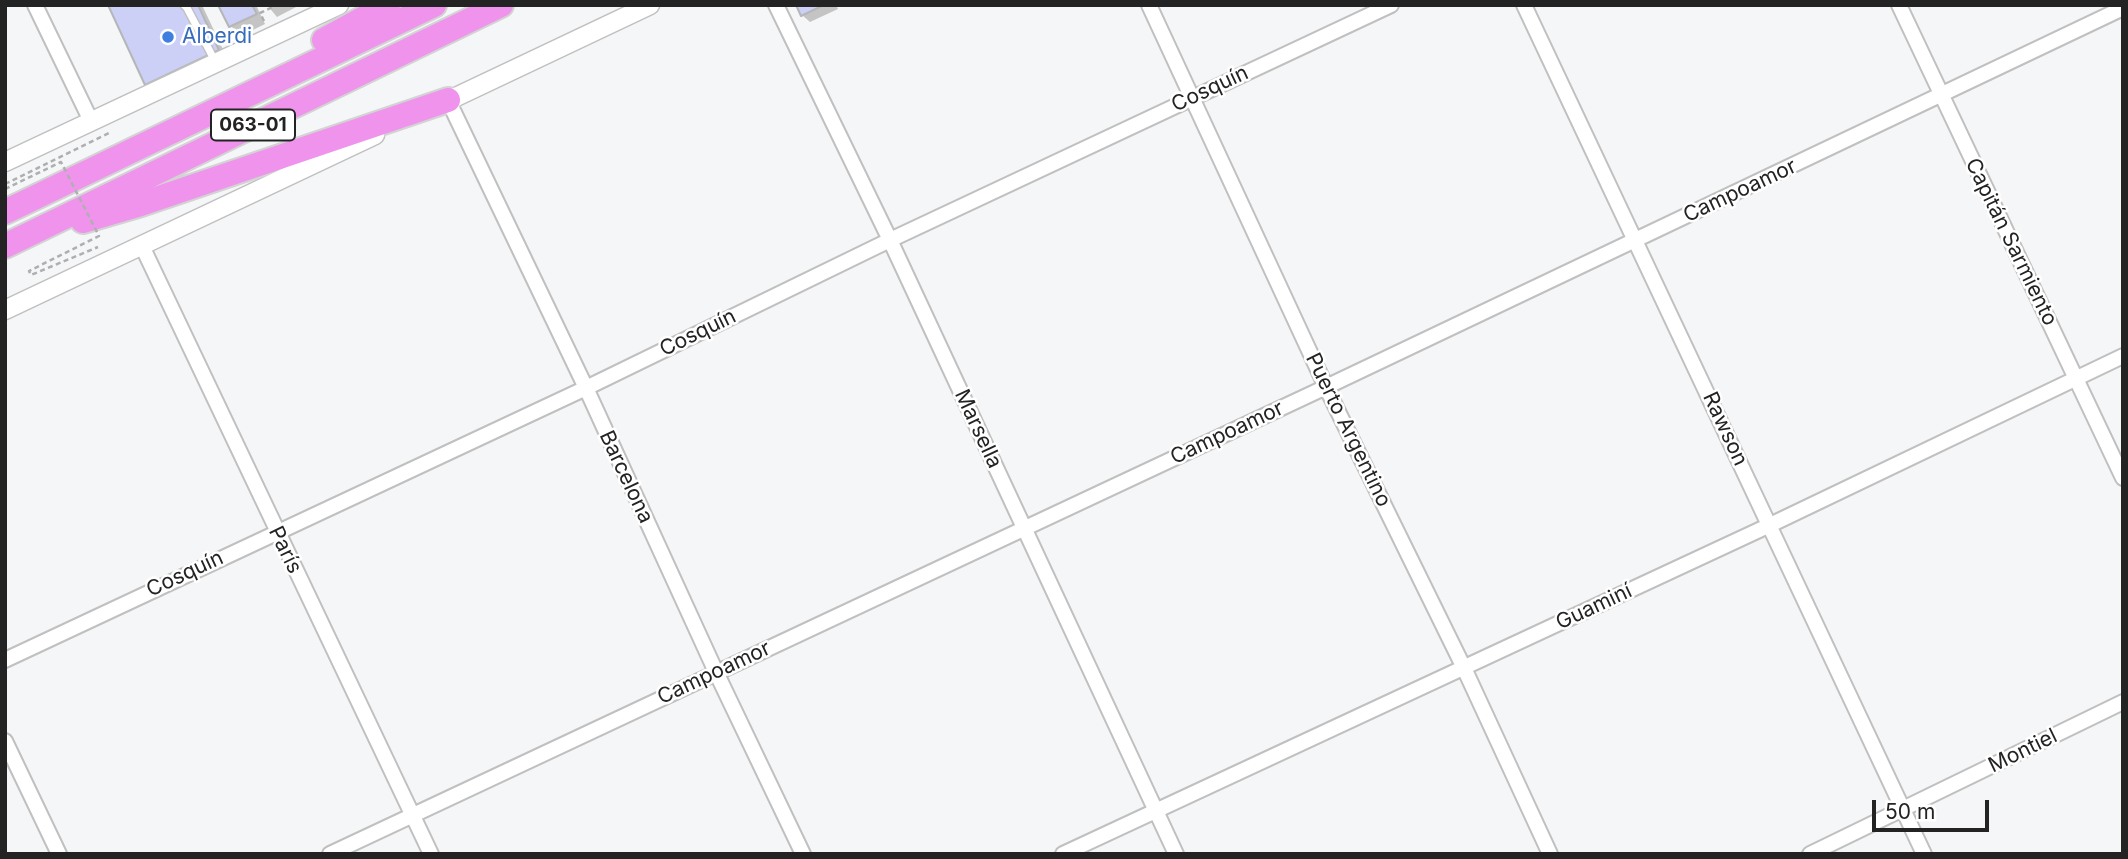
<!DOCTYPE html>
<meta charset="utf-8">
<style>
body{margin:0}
#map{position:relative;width:2128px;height:859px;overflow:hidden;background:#f5f6f7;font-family:Inter,sans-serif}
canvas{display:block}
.frame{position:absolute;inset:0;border:7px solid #232323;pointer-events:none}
.scale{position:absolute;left:1872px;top:800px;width:117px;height:32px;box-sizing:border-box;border:4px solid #232323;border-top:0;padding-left:9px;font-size:21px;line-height:24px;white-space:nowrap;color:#232323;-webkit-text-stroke:5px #fff;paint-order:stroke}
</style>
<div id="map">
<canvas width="2128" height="859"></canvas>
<div class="frame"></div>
<div class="scale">50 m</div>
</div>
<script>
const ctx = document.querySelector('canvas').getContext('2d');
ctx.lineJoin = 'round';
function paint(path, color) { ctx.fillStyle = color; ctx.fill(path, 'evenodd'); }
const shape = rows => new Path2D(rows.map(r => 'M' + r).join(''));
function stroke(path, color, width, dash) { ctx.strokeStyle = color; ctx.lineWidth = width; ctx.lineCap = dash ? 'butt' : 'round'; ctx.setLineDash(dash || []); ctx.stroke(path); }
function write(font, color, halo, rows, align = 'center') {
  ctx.font = font + ' Inter,sans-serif'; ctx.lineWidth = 5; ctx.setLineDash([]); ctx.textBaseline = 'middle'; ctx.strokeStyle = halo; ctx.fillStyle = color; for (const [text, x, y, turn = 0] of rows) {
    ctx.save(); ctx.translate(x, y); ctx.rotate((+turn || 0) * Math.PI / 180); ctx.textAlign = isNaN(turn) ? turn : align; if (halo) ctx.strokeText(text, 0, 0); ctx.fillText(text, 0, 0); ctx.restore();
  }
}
const shadow = shape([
 [110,5,202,5,228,60,157,94,147,84],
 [220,5,256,5,265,24,241,36,231,26],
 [267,5,300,5,277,17],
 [798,5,836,5,838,9,810,22,802,15]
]);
const building = shape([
 [108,5,198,5,219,50,145,85,108,5],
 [218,5,252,5,257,14,229,27,218,5],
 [796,5,824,5,801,16,796,5]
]);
const path = shape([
 [264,21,260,13,277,5],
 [5,184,111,132]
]);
const service = shape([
 [184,5,187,8,216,63]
]);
const minor = shape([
 [35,5,91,121],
 [776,5,890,240,1176,854],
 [1149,5,1326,387,1464,668,1550,854],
 [1524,5,1924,854],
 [1899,5,2123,478],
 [448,100,586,388,716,672,803,854],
 [142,246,431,854],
 [5,660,586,388,890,240,1391,5],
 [5,741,59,854],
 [330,854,1326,387,2123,8],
 [1063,854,1770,525,2123,356],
 [1810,854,2123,702]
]);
const tertiary = shape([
 [439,105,650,5],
 [5,162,339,5],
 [5,310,375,135]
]);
const motorway = shape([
 [324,40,388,5],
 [5,212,434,5],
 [83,221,141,204,448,100],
 [5,246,501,5]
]);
const pathBridge = shape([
 [5,189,61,162,99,236,29,271,31,275,98,247]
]);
const markers = [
 [168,37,7,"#3f7fe0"]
];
const shields = [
 [253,125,84]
];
const shieldNames = [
 ["063-01",253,125]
];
const shopNames = [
 ["Alberdi",182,37]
];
const streetNames = [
 ["Cosquín",1210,89,-25],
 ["Campoamor",1740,191,-25],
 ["Capitán Sarmiento",2011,242,64],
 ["Cosquín",698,333,-26],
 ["Marsella",978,429,65],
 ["Rawson",1725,429,65],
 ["Puerto Argentino",1348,430,64],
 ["Campoamor",1227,433,-25],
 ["Barcelona",626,477,65],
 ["París",285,550,64],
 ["Cosquín",185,574,-25],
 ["Guaminí",1594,607,-25],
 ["Campoamor",714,673,-25],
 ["Montiel",2023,751,-26]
];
paint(shadow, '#0003');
paint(building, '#ccd0f7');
stroke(building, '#b5b6b7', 2);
stroke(service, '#c0c0c1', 10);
stroke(minor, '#c0c0c1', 18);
stroke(tertiary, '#c0c0c1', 21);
stroke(motorway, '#d3d3d3', 28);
stroke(path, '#afafb0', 2.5, [5, 3.5]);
stroke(service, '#fff', 7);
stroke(minor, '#fff', 14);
stroke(tertiary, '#fff', 18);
stroke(motorway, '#ef93ec', 24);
stroke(pathBridge, '#afafb0', 2.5, [5, 3.5]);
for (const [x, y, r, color] of markers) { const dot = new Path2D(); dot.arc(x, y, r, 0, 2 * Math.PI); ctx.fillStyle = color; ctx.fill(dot); stroke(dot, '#fff', 2.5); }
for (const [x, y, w] of shields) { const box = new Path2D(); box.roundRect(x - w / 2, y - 15.5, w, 31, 5); ctx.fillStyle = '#fff'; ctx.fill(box); stroke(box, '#232323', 2); }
write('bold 19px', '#232323', null, shieldNames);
write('21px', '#366cbe', '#fff', shopNames, 'left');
write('21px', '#232323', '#fff', streetNames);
</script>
